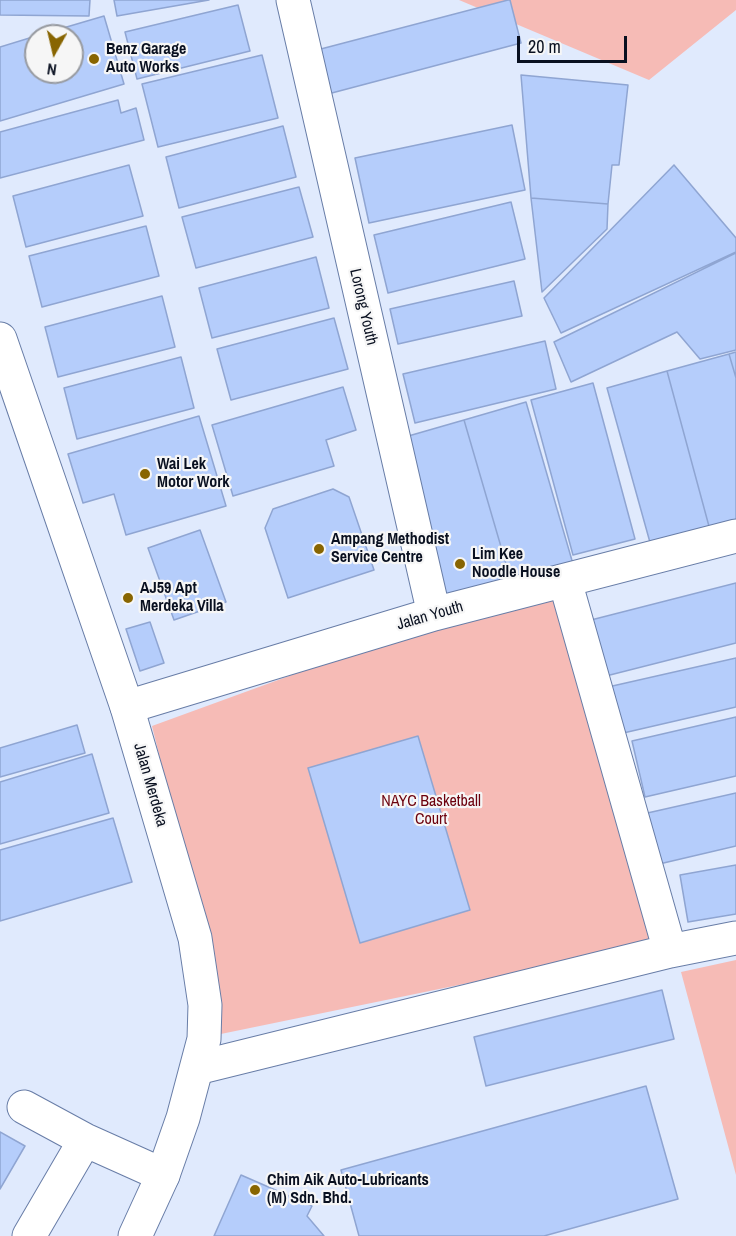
<!DOCTYPE html>
<style>
body{margin:0}
#map{position:relative;width:736px;height:1236px;overflow:hidden;background:#e0eafd;font-family:"Archivo Narrow",sans-serif}
canvas{display:block}
.north{position:absolute;left:24px;top:24px;width:60px;height:60px;box-sizing:border-box;background:#f6f6f6;border:2px solid #979aa0;border-radius:50%;rotate:188deg;font-size:16px;font-weight:700;line-height:24px;text-align:center;color:#091020}
.north::after{content:'';display:block;margin:auto;width:21px;height:27px;background:#886501;clip-path:polygon(50% 0,100% 100%,50% 72%,0 100%)}
.scale{position:absolute;left:517px;top:36px;width:110px;height:27px;box-sizing:border-box;border:3px solid #091020;border-top:0;padding-left:8px;font-size:18px;line-height:21px;white-space:nowrap;color:#091020;-webkit-text-stroke:4px #f6f6f6;paint-order:stroke}
</style>
<div id="map">
<canvas width="736" height="1236"></canvas>
<div class="north">N</div>
<div class="scale">20 m</div>
</div>
<script>
const ctx = document.querySelector('canvas').getContext('2d');
ctx.lineJoin = 'round';
function paint(path, color) { ctx.fillStyle = color; ctx.fill(path, 'evenodd'); }
const shape = rows => new Path2D(rows.map(r => 'M' + r).join(''));
function stroke(path, color, width, dash) { ctx.strokeStyle = color; ctx.lineWidth = width; ctx.lineCap = dash ? 'butt' : 'round'; ctx.setLineDash(dash || []); ctx.stroke(path); }
function write(font, color, halo, rows, align = 'center') {
  ctx.font = font + ' "Archivo Narrow",sans-serif'; ctx.lineWidth = 4.5; ctx.setLineDash([]); ctx.textBaseline = 'middle'; ctx.strokeStyle = halo; ctx.fillStyle = color; for (const [text, x, y, turn = 0] of rows) {
    ctx.save(); ctx.translate(x, y); ctx.rotate((+turn || 0) * Math.PI / 180); ctx.textAlign = isNaN(turn) ? turn : align; if (halo) ctx.strokeText(text, 0, 0); ctx.fillText(text, 0, 0); ctx.restore();
  }
}
const green = shape([
 [459,0,736,0,736,10,649,80],
 [554,594,653,945,216,1035,203,933,152,726,429,625],
 [736,960,736,1175,681,972]
]);
const building = shape([
 [0,0,90,0,89,16,0,15,0,0],
 [114,0,209,0,117,16,114,0],
 [508,0,510,0,521,43,328,94,317,50,508,0],
 [238,5,250,51,137,79,125,32,238,5],
 [104,16,124,84,0,121,0,47,36,36,36,72,72,72,72,36,36,36,104,16],
 [262,55,278,118,158,147,142,84,262,55],
 [521,75,628,85,619,165,612,165,608,204,531,198,521,75],
 [118,100,121,113,136,108,144,140,0,178,0,132,118,100],
 [512,125,525,190,369,223,355,158,512,125],
 [283,126,296,177,179,208,166,157,283,126],
 [129,165,143,216,26,247,13,196,129,165],
 [674,165,736,238,736,252,561,333,544,298,674,165],
 [299,187,313,237,196,268,182,217,299,187],
 [531,198,608,204,607,229,542,292,531,198],
 [511,202,525,259,388,293,374,235,511,202],
 [146,226,159,276,42,307,29,256,146,226],
 [736,253,736,350,700,359,677,332,571,382,554,342,736,253],
 [316,257,329,308,212,338,199,288,316,257],
 [514,281,522,316,398,344,390,309,514,281],
 [162,296,175,347,58,377,45,327,162,296],
 [334,318,348,369,231,400,217,349,334,318],
 [545,341,556,389,415,423,403,374,545,341],
 [736,352,736,378,729,354,736,352],
 [729,354,736,378,736,523,710,530,667,371,729,354],
 [181,357,194,408,77,439,64,388,181,357],
 [667,371,710,530,651,546,607,388,667,371],
 [593,383,635,539,573,555,531,400,593,383],
 [343,387,356,430,326,440,334,466,233,496,212,425,343,387],
 [526,402,573,564,511,581,464,420,526,402],
 [199,416,226,506,126,535,114,494,83,503,68,454,199,416],
 [464,420,511,581,446,600,398,439,464,420],
 [333,489,349,497,374,570,288,598,265,528,273,509,333,489],
 [200,530,226,602,174,620,148,548,200,530],
 [736,583,736,643,606,676,591,620,736,583],
 [150,622,164,663,140,671,126,629,150,622],
 [736,658,736,707,619,734,608,687,736,658],
 [736,717,736,776,645,797,632,741,736,717],
 [77,725,85,753,0,777,0,748,77,725],
 [418,736,470,910,360,943,308,768,418,736],
 [92,754,109,813,0,844,0,782,92,754],
 [736,793,736,846,655,865,643,814,736,793],
 [113,818,132,882,0,921,0,850,113,818],
 [736,865,736,914,688,922,680,875,736,865],
 [662,990,674,1039,486,1086,474,1037,662,990],
 [646,1086,678,1199,544,1236,359,1236,341,1170,646,1086],
 [0,1132,25,1146,0,1189,0,1132],
 [241,1175,312,1206,307,1216,324,1236,214,1236,241,1175]
]);
const minor = shape([
 [293,0,434,614],
 [565,581,670,951],
 [127,707,434,614,736,536],
 [197,1068,670,951,736,938],
 [24,1107,85,1140,163,1175],
 [29,1236,85,1140]
]);
const tertiary = shape([
 [0,339,127,707,195,938,205,1005,204,1039,183,1118,163,1175,135,1236]
]);
const markers = [
 [94,59,6,"#886501"],
 [145,474,6,"#886501"],
 [319,549,6,"#886501"],
 [460,564,6,"#886501"],
 [128,598,6,"#886501"],
 [255,1190,6,"#886501"]
];
const poiNames = [
 ["Benz Garage",106,50],
 ["Auto Works",106,68],
 ["Wai Lek",157,465],
 ["Motor Work",157,483],
 ["Ampang Methodist",331,540],
 ["Service Centre",331,558],
 ["Lim Kee",472,555],
 ["Noodle House",472,573],
 ["AJ59 Apt",140,589],
 ["Merdeka Villa",140,607],
 ["Chim Aik Auto-Lubricants",267,1181],
 ["(M) Sdn. Bhd.",267,1199]
];
const streetNames = [
 ["Lorong Youth",363,307,77],
 ["Jalan Youth",430,616,-16],
 ["Jalan Merdeka",150,785,74]
];
const parkNames = [
 ["NAYC Basketball",431,802],
 ["Court",431,820]
];
paint(green, '#f6bbb6');
paint(building, '#b5cdfb');
stroke(building, '#8fa5d2', 1.5);
stroke(minor, '#687da7', 35);
stroke(tertiary, '#687da7', 35);
stroke(minor, '#fff', 33);
stroke(tertiary, '#fff', 33);
for (const [x, y, r, color] of markers) { const dot = new Path2D(); dot.arc(x, y, r, 0, 2 * Math.PI); ctx.fillStyle = color; ctx.fill(dot); stroke(dot, '#f6f6f6', 2); }
write('bold 16px', '#091020', '#f6f6f6', poiNames, 'left');
write('16px', '#091020', '#f6f6f6', streetNames);
write('16px', '#6c000d', '#f6f6f6', parkNames);
</script>
